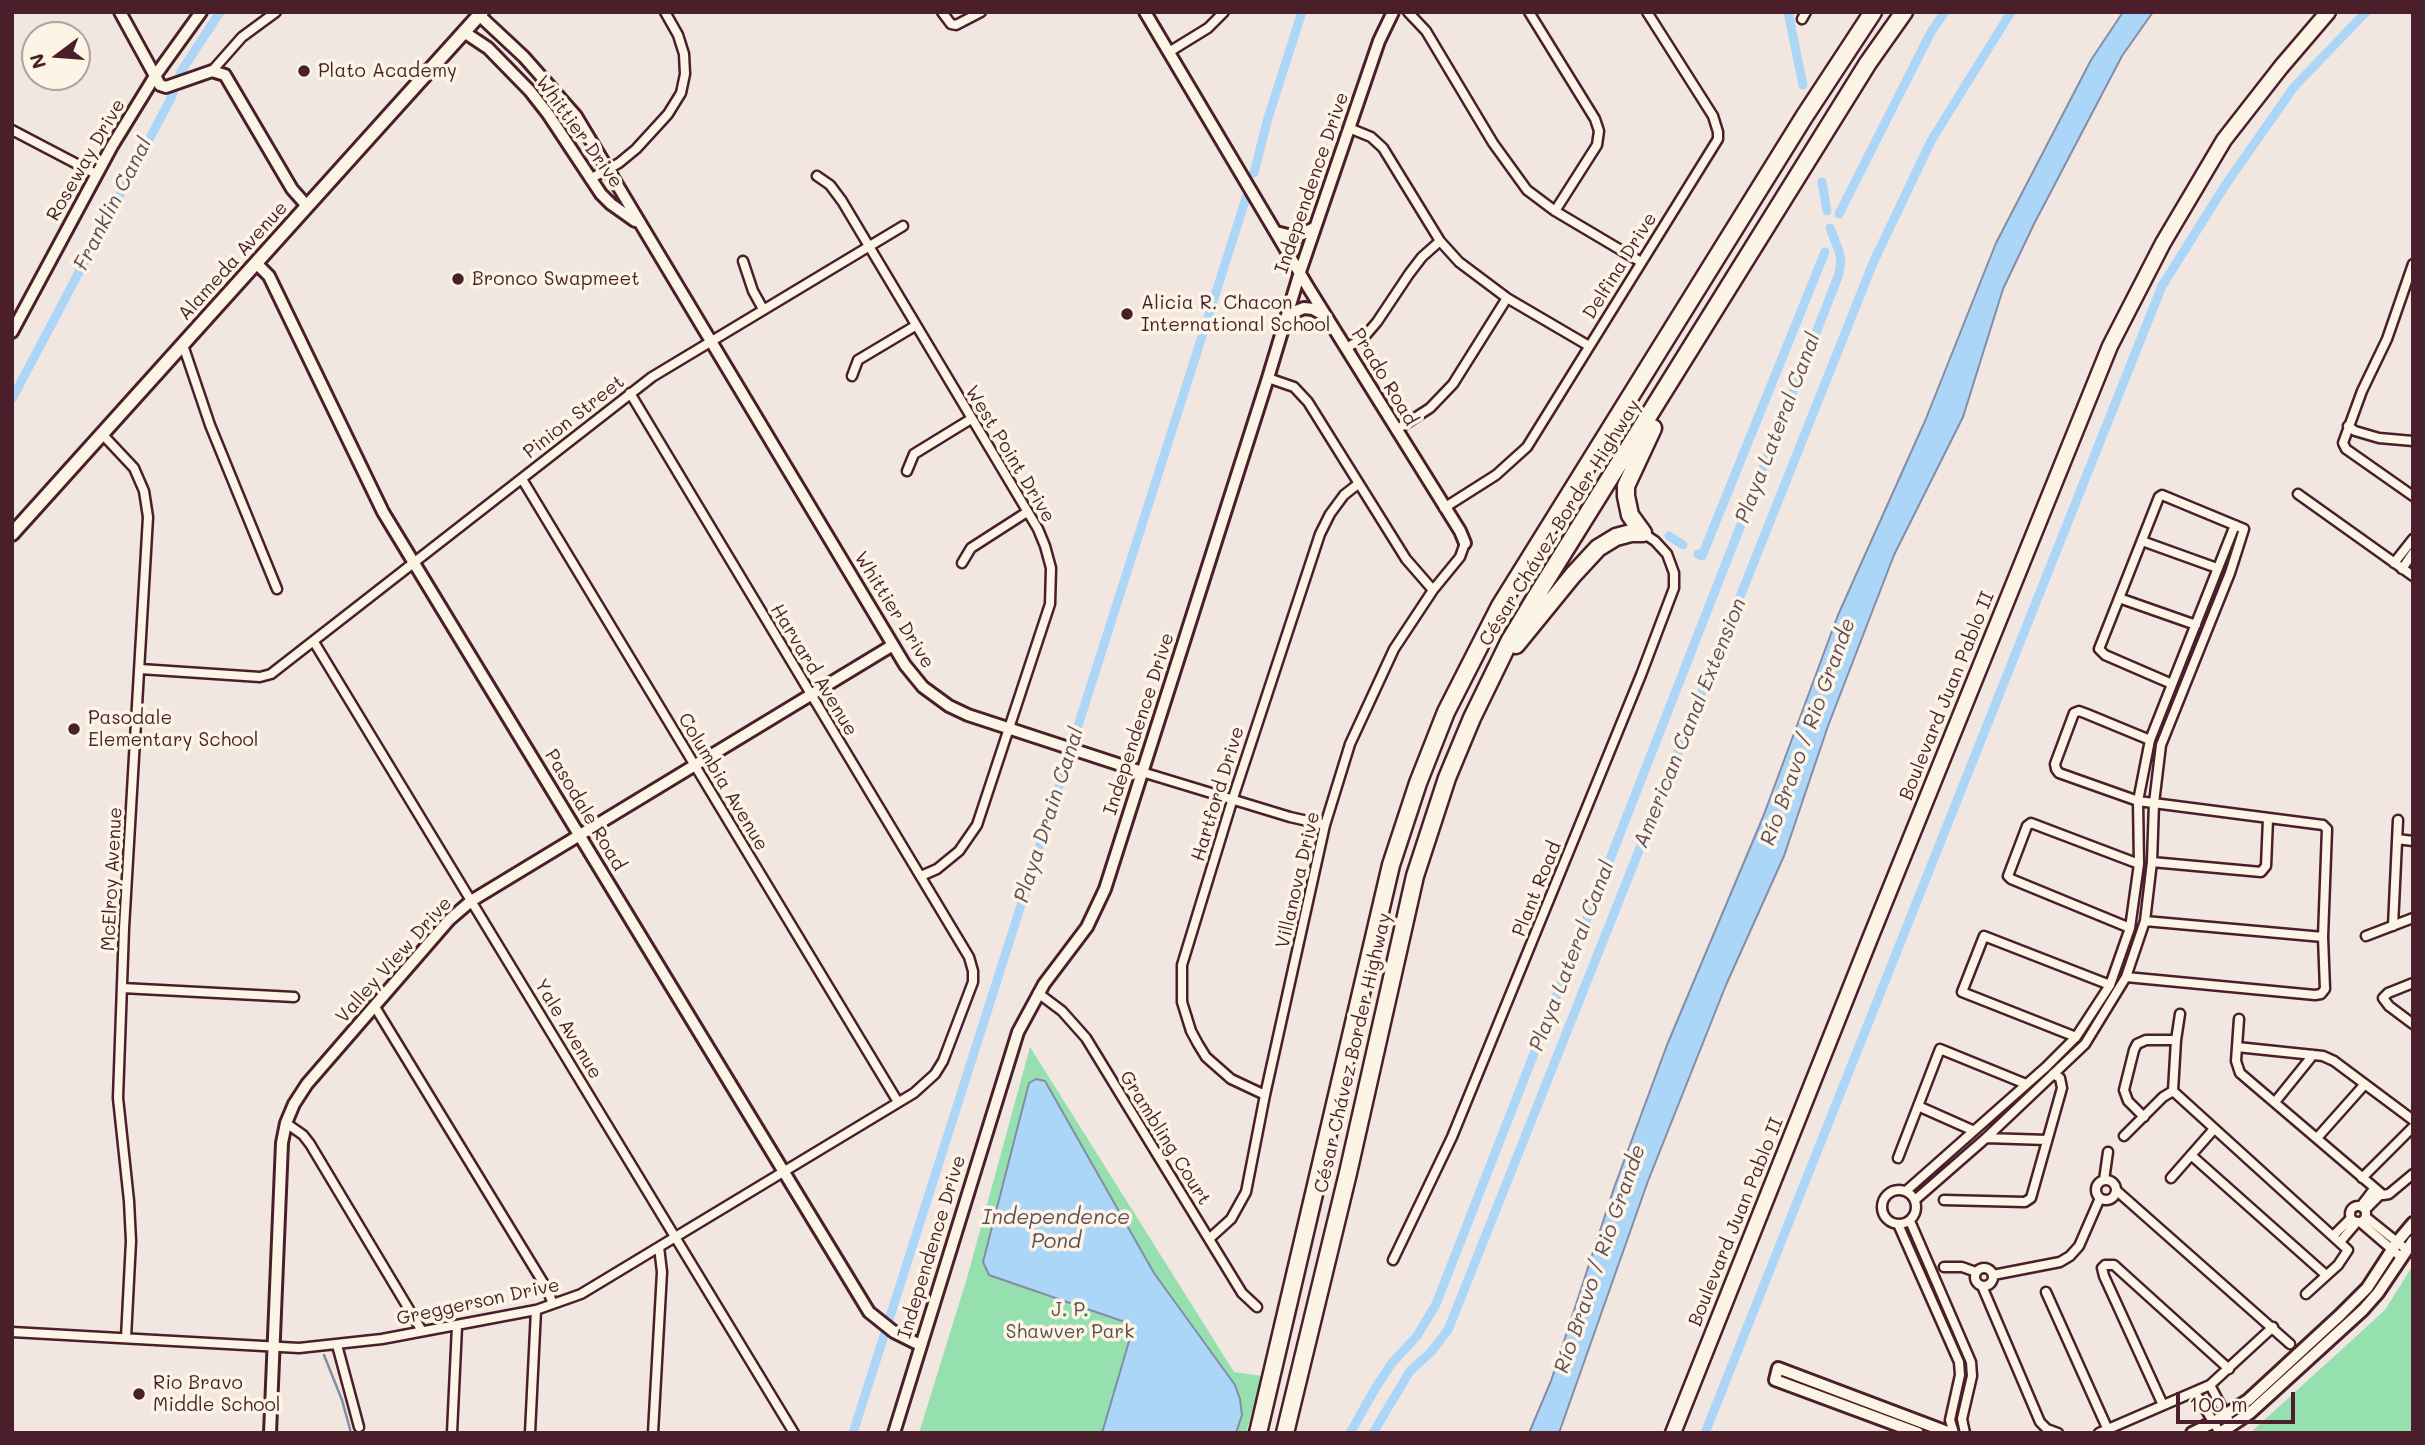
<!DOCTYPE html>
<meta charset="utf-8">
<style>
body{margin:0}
#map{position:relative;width:2425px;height:1445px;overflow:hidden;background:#f2e6e1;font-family:Mali,sans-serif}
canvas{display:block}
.frame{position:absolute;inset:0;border:14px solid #4a1f2b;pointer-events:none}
.north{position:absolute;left:21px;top:21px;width:70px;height:70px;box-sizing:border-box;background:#fcf5e5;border:2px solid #b59f9b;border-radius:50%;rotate:254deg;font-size:19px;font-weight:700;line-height:28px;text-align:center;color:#4a1f2b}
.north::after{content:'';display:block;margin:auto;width:24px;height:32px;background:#4a1f2b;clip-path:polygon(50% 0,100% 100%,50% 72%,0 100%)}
.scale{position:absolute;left:2176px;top:1392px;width:119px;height:32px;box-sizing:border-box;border:4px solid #4a1f2b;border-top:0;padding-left:9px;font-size:21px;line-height:24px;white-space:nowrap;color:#4a1f2b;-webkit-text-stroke:5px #fcf5e5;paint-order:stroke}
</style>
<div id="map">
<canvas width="2425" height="1445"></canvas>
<div class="frame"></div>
<div class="north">N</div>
<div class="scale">100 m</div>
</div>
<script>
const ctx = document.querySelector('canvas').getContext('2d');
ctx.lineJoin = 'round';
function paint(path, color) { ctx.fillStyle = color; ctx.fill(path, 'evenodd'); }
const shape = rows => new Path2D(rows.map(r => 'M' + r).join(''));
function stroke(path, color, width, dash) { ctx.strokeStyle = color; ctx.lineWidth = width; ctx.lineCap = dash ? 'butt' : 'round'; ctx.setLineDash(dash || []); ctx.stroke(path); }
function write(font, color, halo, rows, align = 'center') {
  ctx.font = font + ' Mali,sans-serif'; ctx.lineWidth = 7; ctx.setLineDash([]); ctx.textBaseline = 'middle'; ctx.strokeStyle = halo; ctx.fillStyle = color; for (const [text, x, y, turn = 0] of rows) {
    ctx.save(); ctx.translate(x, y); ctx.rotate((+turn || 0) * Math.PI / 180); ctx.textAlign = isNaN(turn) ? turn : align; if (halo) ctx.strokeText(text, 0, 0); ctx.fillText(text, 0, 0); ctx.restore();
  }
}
const green = shape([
 [1030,1047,1234,1372,1262,1376,1246,1433,919,1433,967,1278],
 [2413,1265,2413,1433,2250,1433,2385,1310]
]);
const water = shape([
 [2123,12,2153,12,2122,56,2034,224,2003,289,1963,417,1894,555,1828,726,1784,856,1726,985,1648,1181,1559,1433,1529,1433,1551,1381,1614,1188,1667,1045,1763,817,1838,615,1925,421,1996,243,2091,60,2123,12],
 [1036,1079,1045,1081,1154,1273,1235,1385,1240,1399,1242,1415,1236,1433,1102,1433,1130,1338,1129,1329,1125,1322,989,1275,983,1262,1029,1083,1036,1079]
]);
const stream = shape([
 [324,1355,342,1400,351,1433]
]);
const canal = shape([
 [1788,12,1803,85],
 [1254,173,1268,118,1302,12],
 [1822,182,1827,211],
 [1839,214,1931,32,1945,12],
 [12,399,170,100,182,70,220,12],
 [1669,536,1683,545],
 [1698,554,1702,556,1825,252],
 [853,1433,1246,198],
 [1350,1433,1376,1387,1392,1363,1417,1336,1436,1304,1839,274,1841,261,1839,251,1830,228],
 [1373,1433,1410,1371,1431,1352,1448,1330,1873,263,1931,141,2011,12],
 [1705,1433,2162,286,2226,184,2294,87,2366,12]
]);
const minor = shape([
 [942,12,951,24,956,25,981,12],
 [1408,12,1426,31,1493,143,1527,190,1555,211,1641,262],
 [1529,12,1595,119,1599,131,1597,145,1555,211],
 [1802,19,1806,12],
 [1169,52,1208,28,1224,12],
 [212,71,242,37,276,12],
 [1349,128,1371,137,1383,148,1440,241,1459,262,1507,298,1589,346],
 [12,130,96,174],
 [817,176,830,185,842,201,1038,529,1045,546,1051,568,1050,604,977,825,959,851,937,869,921,876],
 [590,179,619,163,636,149,668,114,681,93,685,74,684,54,678,35,665,12],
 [743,261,753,291,763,309],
 [2413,264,2387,339,2362,391,2343,443,2346,449,2413,496],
 [183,345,210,425,277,589],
 [1347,348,1365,336,1377,322,1409,274,1422,257,1440,241],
 [852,376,858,360,915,326],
 [1268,378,1294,387,1308,402,1406,559,1433,590],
 [2348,426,2355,431,2379,438,2413,441],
 [1396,430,1430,408,1453,384,1507,298],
 [103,435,134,468,144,491,148,517,124,928,118,1098,129,1201,131,1241,126,1338],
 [907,471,914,454,971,419],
 [522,479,898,1102],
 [2298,494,2413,576],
 [1444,508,1496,475,1527,447,1718,139,1718,132,1713,116,1647,12],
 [2142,541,2217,568],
 [962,563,971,548,1027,512],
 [2394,563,2413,539],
 [2402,569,2413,553],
 [2119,598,2196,625],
 [314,642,794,1433],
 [140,669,260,677,271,674,652,377,903,226],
 [1142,772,1290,817,1325,825],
 [2397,839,2413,841],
 [2152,862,2261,872,2266,866,2268,819],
 [2145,921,2323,937],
 [2393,926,2398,820],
 [2130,928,2011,879,2008,876,2027,826,2031,823,2139,864],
 [2366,936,2413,918],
 [2126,977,2315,995,2321,994,2325,989,2323,937,2327,829,2323,825,2138,801,2059,773,2056,769,2055,764,2074,713,2079,711,2087,714,2150,740],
 [2413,983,2388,993,2383,998,2389,1006,2413,1024],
 [122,988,294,997],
 [1038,993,1062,1011,1086,1038,1242,1293,1257,1307],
 [375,1007,547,1289,553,1304],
 [2180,1014,2176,1040,2173,1091,2348,1250,2338,1265,2306,1294],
 [2239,1019,2236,1061,2240,1073,2383,1195,2389,1194,2413,1174],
 [2076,1037,1962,992,1984,936,2110,985],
 [2237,1047,2323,1056,2334,1061,2413,1120],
 [1265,1095,1231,1079,1206,1057,1198,1044,1191,1031,1182,1002,1182,965,1233,798,1320,534,1330,514,1344,495,1358,484],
 [2275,1102,2313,1055],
 [1918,1106,1972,1130],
 [2144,1117,2128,1101,2124,1090,2134,1050,2137,1044,2146,1040,2176,1040],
 [286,1123,303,1135,310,1144,422,1331],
 [2124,1136,2163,1097,2173,1091],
 [1986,1138,2047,1140],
 [2317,1138,2365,1084],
 [2191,1155,2326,1275],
 [1898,1158,1940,1049,2026,1084],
 [2171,1178,2214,1129],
 [2362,1178,2413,1127],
 '2096 1190a10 10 0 1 1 20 0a10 10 0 1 1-20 0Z',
 [2104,1180,2108,1152],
 '1882 1207a17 17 0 1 1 34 0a17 17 0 1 1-34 0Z',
 [1906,1191,2046,1067,2076,1037,2110,985,2130,928,2139,864,2138,801,2150,740,2235,525],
 [2117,1191,2290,1344],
 [1915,1200,1986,1138,2085,1044,2126,977,2145,921,2152,862,2154,803,2161,745,2230,573,2244,529,2162,495,2159,497,2099,649,2105,655,2172,684],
 [1944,1200,2025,1202,2031,1198,2062,1088,2060,1078,2053,1074],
 '2350 1214a8 8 0 1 1 16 0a8 8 0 1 1-16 0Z',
 [2361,1206,2374,1189],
 [2365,1210,2381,1194],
 [2366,1217,2407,1250],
 [1910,1221,1971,1362,1972,1376,1962,1419,1965,1433],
 [2360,1222,2402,1258],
 [1898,1224,1959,1362,1960,1375,1950,1420,1954,1433],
 [2333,1236,2351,1218],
 [1209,1239,1231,1219,1246,1192,1265,1095,1325,825,1350,744,1394,649,1433,590,1460,557,1465,543],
 [2340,1242,2357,1222],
 [1393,1260,1452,1137,1641,675,1674,588,1674,573,1667,554,1655,541,1643,533],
 [1944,1267,1962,1267,1976,1272],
 '1975 1277a9 9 0 1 1 18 0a9 9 0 1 1-18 0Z',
 [1993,1275,2060,1262,2070,1256,2079,1246,2100,1198],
 [1982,1286,2040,1422,2047,1429,2058,1433],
 [2046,1292,2108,1430],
 [12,1332,299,1348,382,1339,536,1310,581,1294,914,1093,935,1074,943,1061,973,982,973,971,969,957,630,393],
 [337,1345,359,1427],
 [2210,1385,2228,1419],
 [2195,1392,2220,1433],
 [2163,1405,2104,1276,2102,1268,2105,1265,2114,1265,2229,1369],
 [452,1433,457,1326],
 [530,1433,536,1310],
 [653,1433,662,1272,659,1247],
 [2099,1433,2210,1385,2273,1327]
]);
const tertiary = shape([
 [120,12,160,85,166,87,212,71,225,75,292,189,307,206],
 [1145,12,1308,287,1460,531,1465,543],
 [479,15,524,57,576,116,893,645,905,665,923,687,949,706,968,715,1142,772],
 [464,32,488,48,530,91,548,114,601,194,611,204,635,221],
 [1276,232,1296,237,1314,228],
 [257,264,269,276,383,512,869,1312,894,1332,920,1345],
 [1287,320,1294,312,1304,308,1313,309,1324,315],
 [12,332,112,146,155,76,201,12],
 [270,1433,282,1143,286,1123,294,1104,307,1084,449,920,471,901,893,645],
 [894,1433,1018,1032,1044,984,1087,927,1105,889,1268,378,1300,272,1379,41,1393,12],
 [1918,1433,1775,1380,1778,1368,1950,1433],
 [2192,1433,2214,1422,2248,1400,2340,1315,2367,1288,2397,1242,2413,1223],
 [2220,1433,2250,1413,2363,1310,2378,1293,2413,1241]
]);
const primary = shape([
 [12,534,482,12]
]);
const trunk = shape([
 [1673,1433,1869,941,2110,346,2163,243,2224,140,2281,67,2328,12]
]);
const motorway = shape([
 [1643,533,1630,515,1626,496,1626,486,1653,428],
 [1516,645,1573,575,1598,548,1616,537,1631,533,1643,533],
 [1258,1433,1391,865,1418,783,1446,712,1500,606,1804,117,1873,12],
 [1285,1433,1348,1173,1415,876,1447,778,1472,718,1510,640,1537,595,1868,63,1904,12]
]);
const markers = [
 [304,71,7,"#4a1f2b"],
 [458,279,7,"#4a1f2b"],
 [1127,314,7,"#4a1f2b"],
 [74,729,7,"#4a1f2b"],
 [139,1394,7,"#4a1f2b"]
];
const poiNames = [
 ["Plato Academy",318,71],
 ["Bronco Swapmeet",472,279],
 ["Alicia R. Chacon",1141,303],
 ["International School",1141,325],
 ["Pasodale",88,718],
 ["Elementary School",88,740],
 ["Rio Bravo",153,1383],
 ["Middle School",153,1405]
];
const streetNames = [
 ["Whittier Drive",579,132,54],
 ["Roseway Drive",86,160,-60],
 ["Independence Drive",1312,183,-71],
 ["Alameda Avenue",233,261,-48],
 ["Delfina Drive",1620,266,-58],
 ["Prado Road",1384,377,59],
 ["Pinion Street",574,417,-38],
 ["West Point Drive",1010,454,59],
 ["César Chávez Border Highway",1560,523,-58],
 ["Whittier Drive",894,610,58],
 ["Harvard Avenue",814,670,59],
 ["Boulevard Juan Pablo II",1947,696,-68],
 ["Independence Drive",1139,724,-72],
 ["Columbia Avenue",723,782,59],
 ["Hartford Drive",1218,794,-73],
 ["Pasodale Road",585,810,59],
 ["McElroy Avenue",112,879,-87],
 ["Villanova Drive",1298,880,-77],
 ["Plant Road",1537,889,-68],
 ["Valley View Drive",394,960,-48],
 ["Yale Avenue",568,1029,59],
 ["César Chávez Border Highway",1353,1053,-77],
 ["Grambling Court",1165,1138,58],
 ["Boulevard Juan Pablo II",1736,1222,-68],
 ["Independence Drive",932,1247,-73],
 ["Greggerson Drive",478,1302,-12]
];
const parkNames = [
 ["J. P.",1070,1310],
 ["Shawver Park",1070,1332]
];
const waterNames = [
 ["Franklin Canal",113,204,-63],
 ["Playa Lateral Canal",1778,428,-69],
 ["American Canal Extension",1690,723,-68],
 ["Río Bravo / Rio Grande",1808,732,-70],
 ["Playa Drain Canal",1049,815,-72],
 ["Playa Lateral Canal",1572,956,-69],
 ["Independence",1056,1218],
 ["Pond",1056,1242],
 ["Río Bravo / Rio Grande",1600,1259,-71]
];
paint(green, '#96e0b0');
paint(water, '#abd6f7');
stroke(water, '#848da5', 2);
stroke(stream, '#848da5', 2.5);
stroke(canal, '#abd6f7', 9);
stroke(minor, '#4a1f2b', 13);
stroke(tertiary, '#4a1f2b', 16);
stroke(primary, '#4a1f2b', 18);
stroke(trunk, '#4a1f2b', 19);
stroke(motorway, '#4a1f2b', 21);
stroke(minor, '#fcf5e5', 8);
stroke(tertiary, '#fcf5e5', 10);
stroke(primary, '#fcf5e5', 12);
stroke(trunk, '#fcf5e5', 14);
stroke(motorway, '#fcf5e5', 16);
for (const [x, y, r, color] of markers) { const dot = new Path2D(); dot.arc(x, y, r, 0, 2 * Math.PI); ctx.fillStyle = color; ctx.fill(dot); stroke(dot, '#fcf5e5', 2.5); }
write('19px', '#4a1f2b', '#fcf5e5', poiNames, 'left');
write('19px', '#4a1f2b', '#fcf5e5', streetNames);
write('19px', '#5d4f4c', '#fcf5e5', parkNames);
write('italic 21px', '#624d5e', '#fcf5e5', waterNames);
</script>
